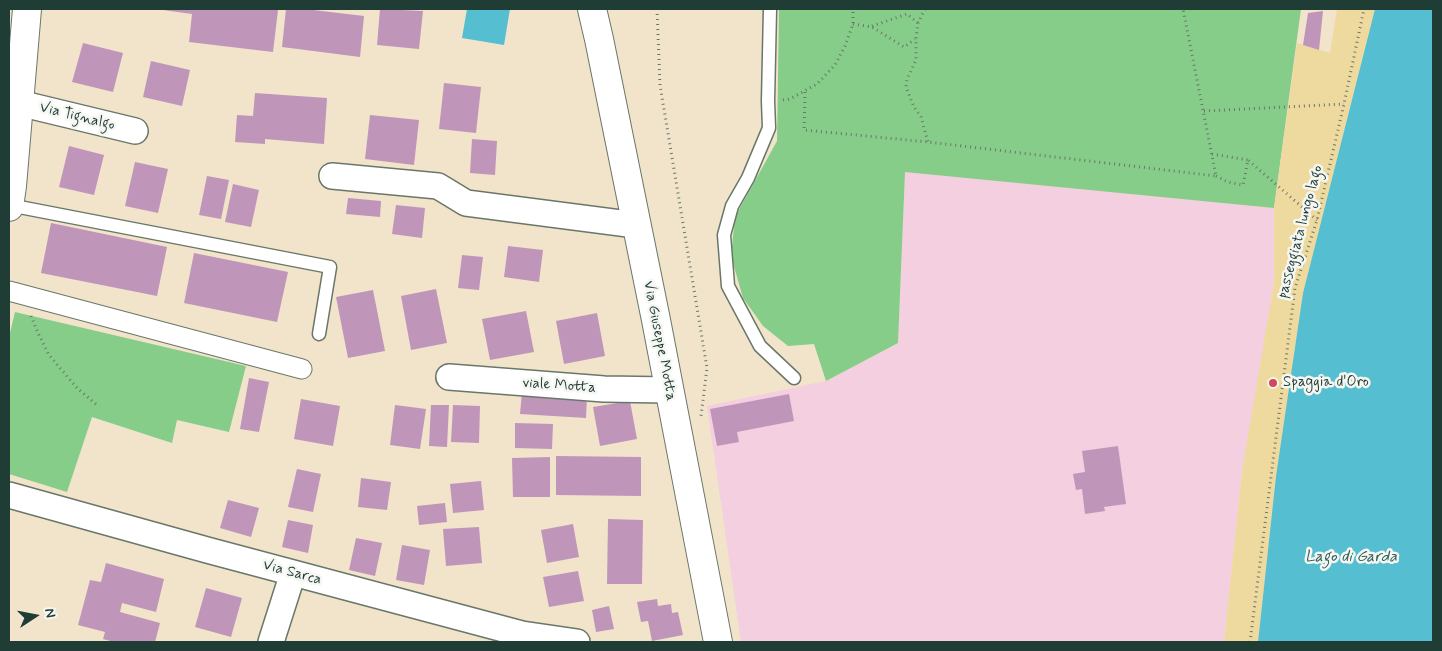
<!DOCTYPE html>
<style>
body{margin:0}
#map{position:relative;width:1442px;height:651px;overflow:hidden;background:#f2e3cb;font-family:Mynerve,sans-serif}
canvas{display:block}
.frame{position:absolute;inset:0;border:10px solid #1f3d34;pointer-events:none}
.north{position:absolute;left:10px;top:591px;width:50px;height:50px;-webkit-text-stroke:4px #f6f6f2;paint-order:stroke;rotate:79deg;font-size:14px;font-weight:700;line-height:20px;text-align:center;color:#1f3d34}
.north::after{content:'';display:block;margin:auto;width:18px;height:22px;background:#1f3d34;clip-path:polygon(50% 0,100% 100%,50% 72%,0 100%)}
</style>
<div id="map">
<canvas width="1442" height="651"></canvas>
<div class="frame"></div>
<div class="north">N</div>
</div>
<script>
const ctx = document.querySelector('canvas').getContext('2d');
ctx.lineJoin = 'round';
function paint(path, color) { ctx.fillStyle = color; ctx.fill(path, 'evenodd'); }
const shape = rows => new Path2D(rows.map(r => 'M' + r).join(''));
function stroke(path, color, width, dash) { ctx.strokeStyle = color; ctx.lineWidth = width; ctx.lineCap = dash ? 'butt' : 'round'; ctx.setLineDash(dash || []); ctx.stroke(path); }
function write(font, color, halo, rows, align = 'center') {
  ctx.font = font + ' Mynerve,sans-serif'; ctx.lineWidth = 5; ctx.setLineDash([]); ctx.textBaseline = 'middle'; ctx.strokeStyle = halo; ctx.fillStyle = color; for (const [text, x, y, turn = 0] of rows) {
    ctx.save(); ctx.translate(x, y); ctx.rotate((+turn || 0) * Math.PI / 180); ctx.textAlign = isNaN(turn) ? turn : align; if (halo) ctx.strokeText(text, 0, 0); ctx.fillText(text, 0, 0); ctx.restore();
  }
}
const built = shape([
 [905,171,1274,208,1274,282,1242,472,1224,642,741,642,707,406,826,381,898,343]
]);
const green = shape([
 [779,9,1301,9,1274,208,905,172,898,343,826,381,814,344,788,346,763,326,743,298,731,256,735,217,777,141],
 [15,312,246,366,229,432,177,420,172,443,92,417,67,492,9,474,9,337]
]);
const sand = shape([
 [1337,9,1375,9,1303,293,1276,476,1258,642,1224,642,1242,472,1274,282,1274,208,1297,43,1330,53]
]);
const water = shape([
 [467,9,510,9,504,45,462,38],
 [1375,9,1433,9,1433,642,1258,642,1276,476,1303,293]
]);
const building = shape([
 [164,9,278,10,273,52,189,42,192,14,163,10],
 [286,9,305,9,364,16,360,57,282,47],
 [380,9,423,11,419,49,377,45],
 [1323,11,1319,50,1303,45,1308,13],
 [83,43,123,53,113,92,72,82],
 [151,61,190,70,182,106,143,97],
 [444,83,481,87,476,133,439,129],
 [255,93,327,98,324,144,265,139,265,144,235,142,237,115,253,116],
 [370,115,419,120,414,165,365,159],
 [472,139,497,141,495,175,470,173],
 [69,146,104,155,94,195,59,187],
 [135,162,168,169,158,213,125,206],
 [207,176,229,180,221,219,199,215],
 [233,184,259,190,251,227,225,222],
 [348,198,381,201,380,217,346,214],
 [396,205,425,208,422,238,392,234],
 [51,223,167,247,157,296,41,273],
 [508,246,543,250,539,282,504,277],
 [194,253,288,272,277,322,184,303],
 [462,255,483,257,479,290,458,288],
 [436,289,447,343,411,350,401,296],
 [373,290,385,351,348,358,336,297],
 [526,311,534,352,490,360,482,319],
 [597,313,605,356,564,364,556,321],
 [249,378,269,382,259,432,240,429],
 [522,392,587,396,586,418,520,414],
 [789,394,794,421,737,432,739,442,717,446,710,409],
 [301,399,340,406,333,446,294,439],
 [630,401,637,439,600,446,593,407],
 [395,405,426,409,420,449,390,445],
 [431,405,449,405,447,447,429,446],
 [453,405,480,406,479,443,451,442],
 [515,423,553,424,552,449,515,448],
 [1118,446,1126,504,1104,507,1105,511,1085,514,1082,489,1076,490,1073,474,1085,472,1082,451],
 [556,456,641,457,641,496,556,495],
 [550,457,550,497,513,497,512,458],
 [297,469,321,474,313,512,288,507],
 [361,478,391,482,387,510,358,507],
 [481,481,484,510,453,513,450,484],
 [228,500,259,508,251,537,220,528],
 [445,503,447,522,419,525,417,506],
 [608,519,643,520,642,584,607,584],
 [288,520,313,525,308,553,282,547],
 [573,524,579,557,547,563,541,530],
 [479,527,482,563,446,566,443,529],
 [356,538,382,543,375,576,349,570],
 [402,545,430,550,424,585,396,580],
 [106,563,164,579,156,612,122,603,120,612,160,623,155,642,114,642,103,639,105,632,78,625,90,580,101,582],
 [578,571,584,601,549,607,543,577],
 [206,588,242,598,231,637,195,627],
 [657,599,658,606,671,604,672,613,678,612,683,635,652,641,648,621,641,622,637,602],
 [609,606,614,629,596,632,592,610]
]);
const path = shape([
 [657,9,660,85,707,368,701,416],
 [925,9,918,23,916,39,916,60,907,79,906,87,914,107,921,117,928,142],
 [853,24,872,27,904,47,915,39],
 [872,26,907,14,918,23],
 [805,92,804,130,928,142,1216,176,1183,9],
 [783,100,790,99,817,84,835,65,845,46,853,24,853,9],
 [1204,111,1344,104],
 [1212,154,1248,160],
 [1216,176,1228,182,1243,185,1248,160,1317,220],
 [31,316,38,333,49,355,77,388,97,405],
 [1250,642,1295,288,1317,220,1344,104,1364,9]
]);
const service = shape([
 [770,9,768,101,769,128,748,178,732,206,724,235,728,286,760,346,794,378],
 [9,205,330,267,319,334]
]);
const pedestrian = shape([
 [9,291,302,369]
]);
const minor = shape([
 [19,103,135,131],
 [332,176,438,186,466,203,636,225],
 [449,377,604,389,669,390],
 [9,495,207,550,522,634,577,642],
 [271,642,293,573]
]);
const tertiary = shape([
 [9,207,12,186,27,9]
]);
const secondary = shape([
 [592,9,599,39,656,320,718,642]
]);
const markers = [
 [1273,383,5,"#d1495b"]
];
const streetNames = [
 ["Via Tignalgo",77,117,14],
 ["passeggiata lungo lago",1301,232,-75],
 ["Via Giuseppe Motta",659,341,79],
 ["viale Motta",559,386,4],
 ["Via Sarca",292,573,15]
];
const poiNames = [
 ["Spaggia d'Oro",1283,383]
];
const waterNames = [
 ["Lago di Garda",1351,558]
];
paint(built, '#f3cfdf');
paint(green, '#86cd89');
paint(sand, '#eeda9e');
paint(water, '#55bfd1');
paint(building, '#bf96ba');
stroke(service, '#697769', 15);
stroke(pedestrian, '#697769', 21);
stroke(minor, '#697769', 28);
stroke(tertiary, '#697769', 30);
stroke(secondary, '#697769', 30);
stroke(path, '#697769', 3, [1, 4]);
stroke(service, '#fff', 12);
stroke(pedestrian, '#fff', 19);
stroke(minor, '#fff', 25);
stroke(tertiary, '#fff', 28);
stroke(secondary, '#fff', 28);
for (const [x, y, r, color] of markers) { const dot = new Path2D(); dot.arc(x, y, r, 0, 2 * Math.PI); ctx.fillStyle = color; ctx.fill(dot); stroke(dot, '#f6f6f2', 2); }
write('15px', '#1f3d34', '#f6f6f2', streetNames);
write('15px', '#1f3d34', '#f6f6f2', poiNames, 'left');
write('italic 16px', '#2c5e5b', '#f6f6f2', waterNames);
</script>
